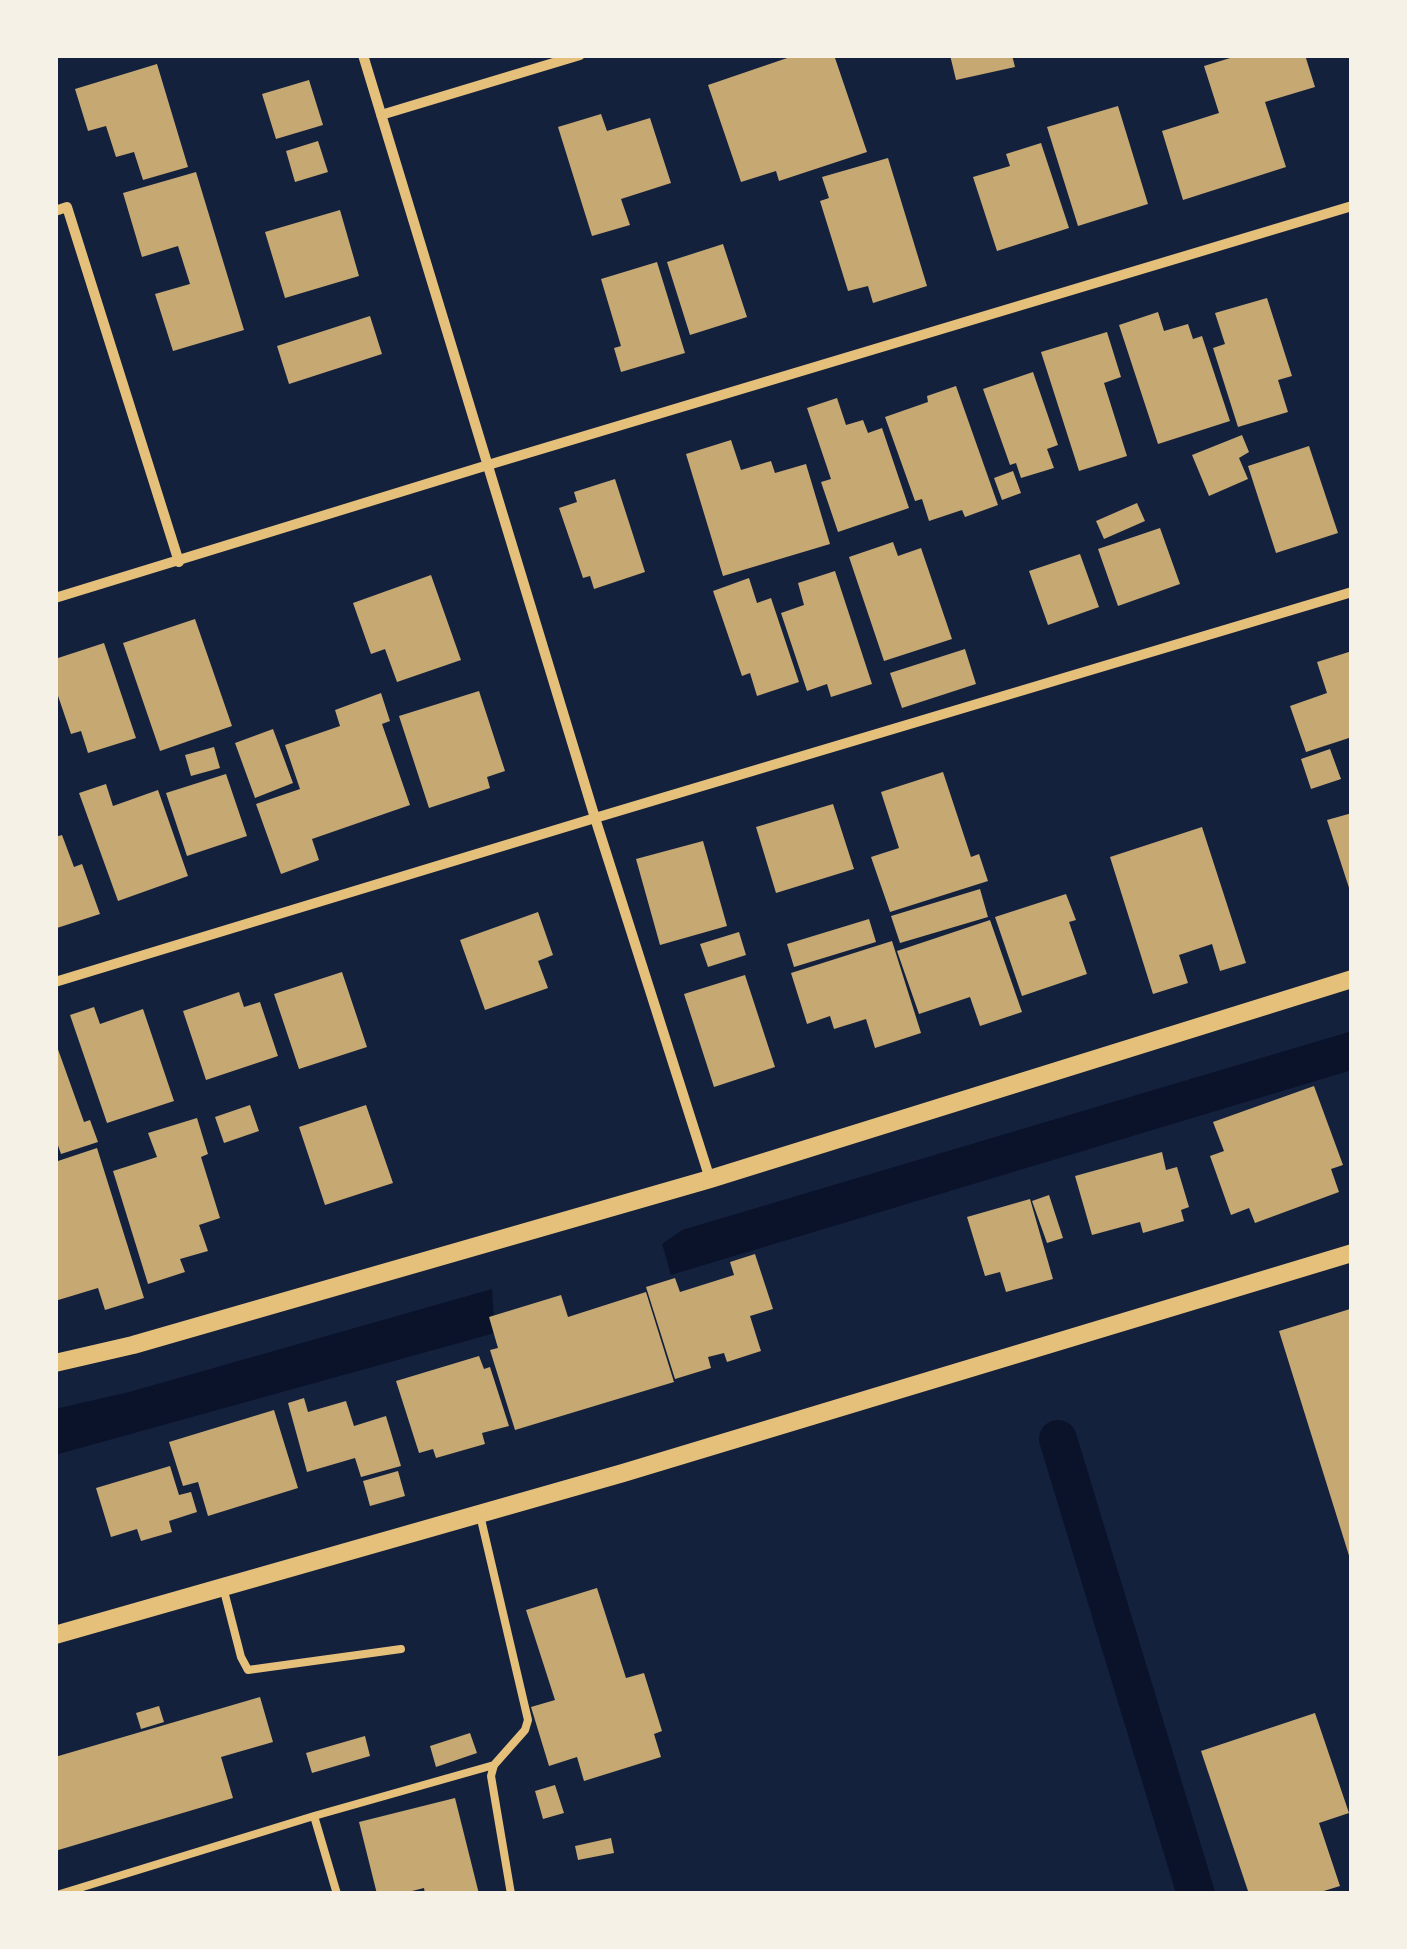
<!DOCTYPE html>
<style>
body{margin:0}
#map{position:relative;width:1407px;height:1949px;overflow:hidden;background:#14213d;font-family:"PT Sans Narrow",sans-serif}
canvas{display:block}
.frame{position:absolute;inset:0;border:58px solid #f6f1e7;pointer-events:none}
</style>
<div id="map">
<canvas width="1407" height="1949"></canvas>
<div class="frame"></div>
</div>
<script>
const ctx = document.querySelector('canvas').getContext('2d');
ctx.lineJoin = 'round';
function paint(path, color) { ctx.fillStyle = color; ctx.fill(path, 'evenodd'); }
const shape = rows => new Path2D(rows.map(r => 'M' + r).join(''));
function stroke(path, color, width, dash) { ctx.strokeStyle = color; ctx.lineWidth = width; ctx.lineCap = dash ? 'butt' : 'round'; ctx.setLineDash(dash || []); ctx.stroke(path); }
const water = shape([
 [1352,1031,1352,1070,671,1275,662,1244,682,1230],
 [492,1289,495,1333,55,1455,55,1409,129,1392]
]);
const canal = shape([
 [1058,1439,1196,1894]
]);
const building = shape([
 [796,55,834,55,867,152,779,181,776,171,741,182,708,85],
 [950,55,1012,55,1015,67,956,80],
 [1240,55,1305,55,1315,87,1265,102,1286,167,1183,200,1162,131,1219,113,1204,66],
 [157,64,188,167,143,180,134,152,116,157,106,126,88,131,75,89],
 [309,80,323,125,276,139,262,94],
 [1118,106,1148,204,1078,226,1047,127],
 [601,114,607,131,650,118,671,183,621,199,630,225,592,236,558,127],
 [318,141,328,172,295,182,286,151],
 [1041,143,1069,228,997,251,973,177,1010,166,1006,154],
 [888,158,927,286,873,303,868,286,848,291,820,201,829,198,822,177],
 [196,172,244,330,173,351,155,294,190,284,178,246,142,257,123,193],
 [340,210,359,276,285,298,265,232],
 [723,244,747,317,690,335,667,262],
 [657,262,685,353,621,372,614,348,621,346,601,279],
 [1267,298,1292,376,1278,380,1288,412,1238,427,1213,348,1225,344,1215,313],
 [1158,312,1164,331,1188,324,1193,339,1202,336,1230,421,1158,444,1119,325],
 [370,316,382,354,289,384,277,346],
 [1107,332,1121,377,1104,383,1127,456,1079,471,1041,352],
 [1033,372,1058,445,1047,449,1054,468,1021,478,1016,463,1010,465,983,389],
 [956,386,998,505,965,517,962,510,929,521,922,499,915,501,885,417,928,402,927,396],
 [837,398,846,425,863,420,868,433,882,428,909,508,838,532,821,482,831,479,807,408],
 [1242,435,1249,452,1239,458,1248,479,1209,496,1192,455],
 [731,440,741,470,771,461,775,473,806,464,830,544,723,576,686,454],
 [1309,446,1338,533,1276,553,1248,466],
 [1013,471,1021,493,1002,500,994,478],
 [615,479,645,572,594,589,590,576,583,578,559,508,577,502,574,492],
 [1137,503,1145,521,1104,539,1096,521],
 [1160,528,1180,584,1118,606,1098,549],
 [893,542,898,556,921,548,952,639,884,661,849,557],
 [1080,554,1099,607,1048,625,1029,571],
 [835,571,872,684,831,697,827,684,807,691,781,613,804,605,798,583],
 [431,575,461,660,397,682,385,649,371,654,353,603],
 [749,578,757,603,771,598,799,682,757,696,750,673,742,676,713,591],
 [195,619,232,726,160,751,123,643],
 [104,643,136,738,88,753,81,731,71,734,55,687,55,659],
 [965,649,976,684,902,708,890,673],
 [1352,651,1352,737,1306,752,1290,706,1327,693,1317,662],
 [479,691,505,771,487,777,490,788,429,808,399,716],
 [381,693,390,721,382,724,410,805,312,839,319,860,281,874,256,804,300,789,285,745,340,726,335,710],
 [273,729,293,783,255,798,235,743],
 [214,747,220,768,191,776,185,755],
 [1330,749,1341,779,1311,789,1301,759],
 [943,772,971,857,979,854,988,881,890,912,871,857,899,848,881,792],
 [226,774,247,836,187,856,166,793],
 [106,784,113,806,158,790,188,876,118,901,79,793],
 [833,804,854,869,776,893,756,827],
 [1352,813,1352,894,1351,894,1327,820],
 [1202,827,1246,963,1220,971,1212,944,1179,955,1188,983,1153,994,1110,857],
 [62,835,74,867,82,864,100,914,57,928,55,923,55,837],
 [703,841,727,926,660,945,636,859],
 [980,889,988,917,900,943,891,916],
 [1066,894,1076,920,1069,922,1087,974,1022,996,995,917],
 [538,912,553,955,538,961,548,988,485,1010,460,940],
 [869,919,876,942,794,967,787,944],
 [990,920,1022,1012,980,1026,970,997,919,1014,897,951],
 [739,932,746,955,708,967,700,944],
 [892,941,921,1033,875,1048,866,1019,834,1029,830,1016,807,1024,791,973],
 [342,972,367,1047,299,1069,274,994],
 [745,975,775,1067,714,1087,684,994],
 [239,992,244,1007,260,1002,278,1056,206,1080,183,1011],
 [94,1007,100,1024,143,1009,174,1101,107,1123,70,1015],
 [55,1041,84,1122,90,1120,98,1142,61,1154,55,1137],
 [1314,1086,1343,1165,1331,1169,1339,1192,1255,1223,1249,1208,1231,1215,1210,1156,1224,1151,1213,1122],
 [250,1105,259,1131,224,1143,215,1117],
 [366,1105,393,1183,325,1205,299,1127],
 [197,1118,208,1154,201,1157,220,1218,199,1225,208,1251,180,1259,185,1272,148,1284,113,1171,157,1157,148,1133],
 [97,1148,144,1298,105,1310,98,1288,55,1301,55,1162],
 [1162,1152,1166,1170,1177,1167,1189,1207,1181,1210,1184,1221,1143,1233,1140,1222,1092,1235,1075,1176],
 [1049,1195,1063,1238,1047,1243,1032,1201],
 [1030,1199,1053,1279,1006,1292,1000,1272,985,1276,967,1217],
 [755,1254,773,1309,750,1316,761,1351,727,1362,724,1353,708,1357,711,1368,675,1379,646,1287,675,1278,680,1292,734,1275,730,1262],
 [646,1292,674,1382,515,1430,490,1350,498,1348,489,1317,561,1295,568,1317],
 [1350,1309,1352,1317,1351,1562,1279,1331],
 [479,1356,484,1369,490,1367,509,1426,482,1433,485,1444,436,1458,433,1449,419,1453,396,1381],
 [304,1398,308,1412,346,1401,354,1426,386,1416,401,1466,361,1477,355,1458,307,1472,288,1403],
 [274,1410,298,1488,208,1516,198,1482,183,1486,169,1442],
 [170,1466,179,1495,191,1492,197,1512,169,1521,172,1532,141,1541,137,1529,111,1537,96,1488],
 [398,1471,405,1496,370,1506,363,1481],
 [597,1588,626,1678,644,1673,662,1731,654,1734,661,1757,584,1781,577,1757,549,1766,531,1707,555,1700,526,1610],
 [260,1697,273,1742,221,1757,233,1798,55,1851,55,1757],
 [159,1706,164,1722,141,1729,136,1713],
 [1315,1713,1349,1813,1319,1823,1340,1886,1314,1894,1249,1894,1201,1751],
 [470,1733,477,1753,436,1767,430,1746],
 [365,1736,370,1756,312,1773,306,1753],
 [555,1785,564,1813,543,1819,535,1791],
 [455,1798,479,1894,425,1894,424,1888,400,1894,377,1894,359,1822],
 [611,1838,614,1853,578,1860,575,1846]
]);
const service = shape([
 [480,1515,528,1720,525,1730,494,1765,491,1776,511,1894],
 [223,1587,241,1657,248,1670,401,1649],
 [314,1816,337,1894],
 [60,1894,314,1816,494,1765]
]);
const minor = shape([
 [363,55,595,818,710,1179],
 [381,115,580,55],
 [55,211,67,207,179,562],
 [55,598,488,465,1352,206],
 [55,982,595,818,1352,592]
]);
const tertiary = shape([
 [55,1363,133,1345,710,1179,1352,979],
 [55,1635,623,1473,1352,1253]
]);
paint(water, '#0b132b');
stroke(canal, '#0b132b', 38);
paint(building, '#c6a872');
stroke(service, '#e5c07b', 8);
stroke(minor, '#e5c07b', 10);
stroke(tertiary, '#e5c07b', 18);
</script>
